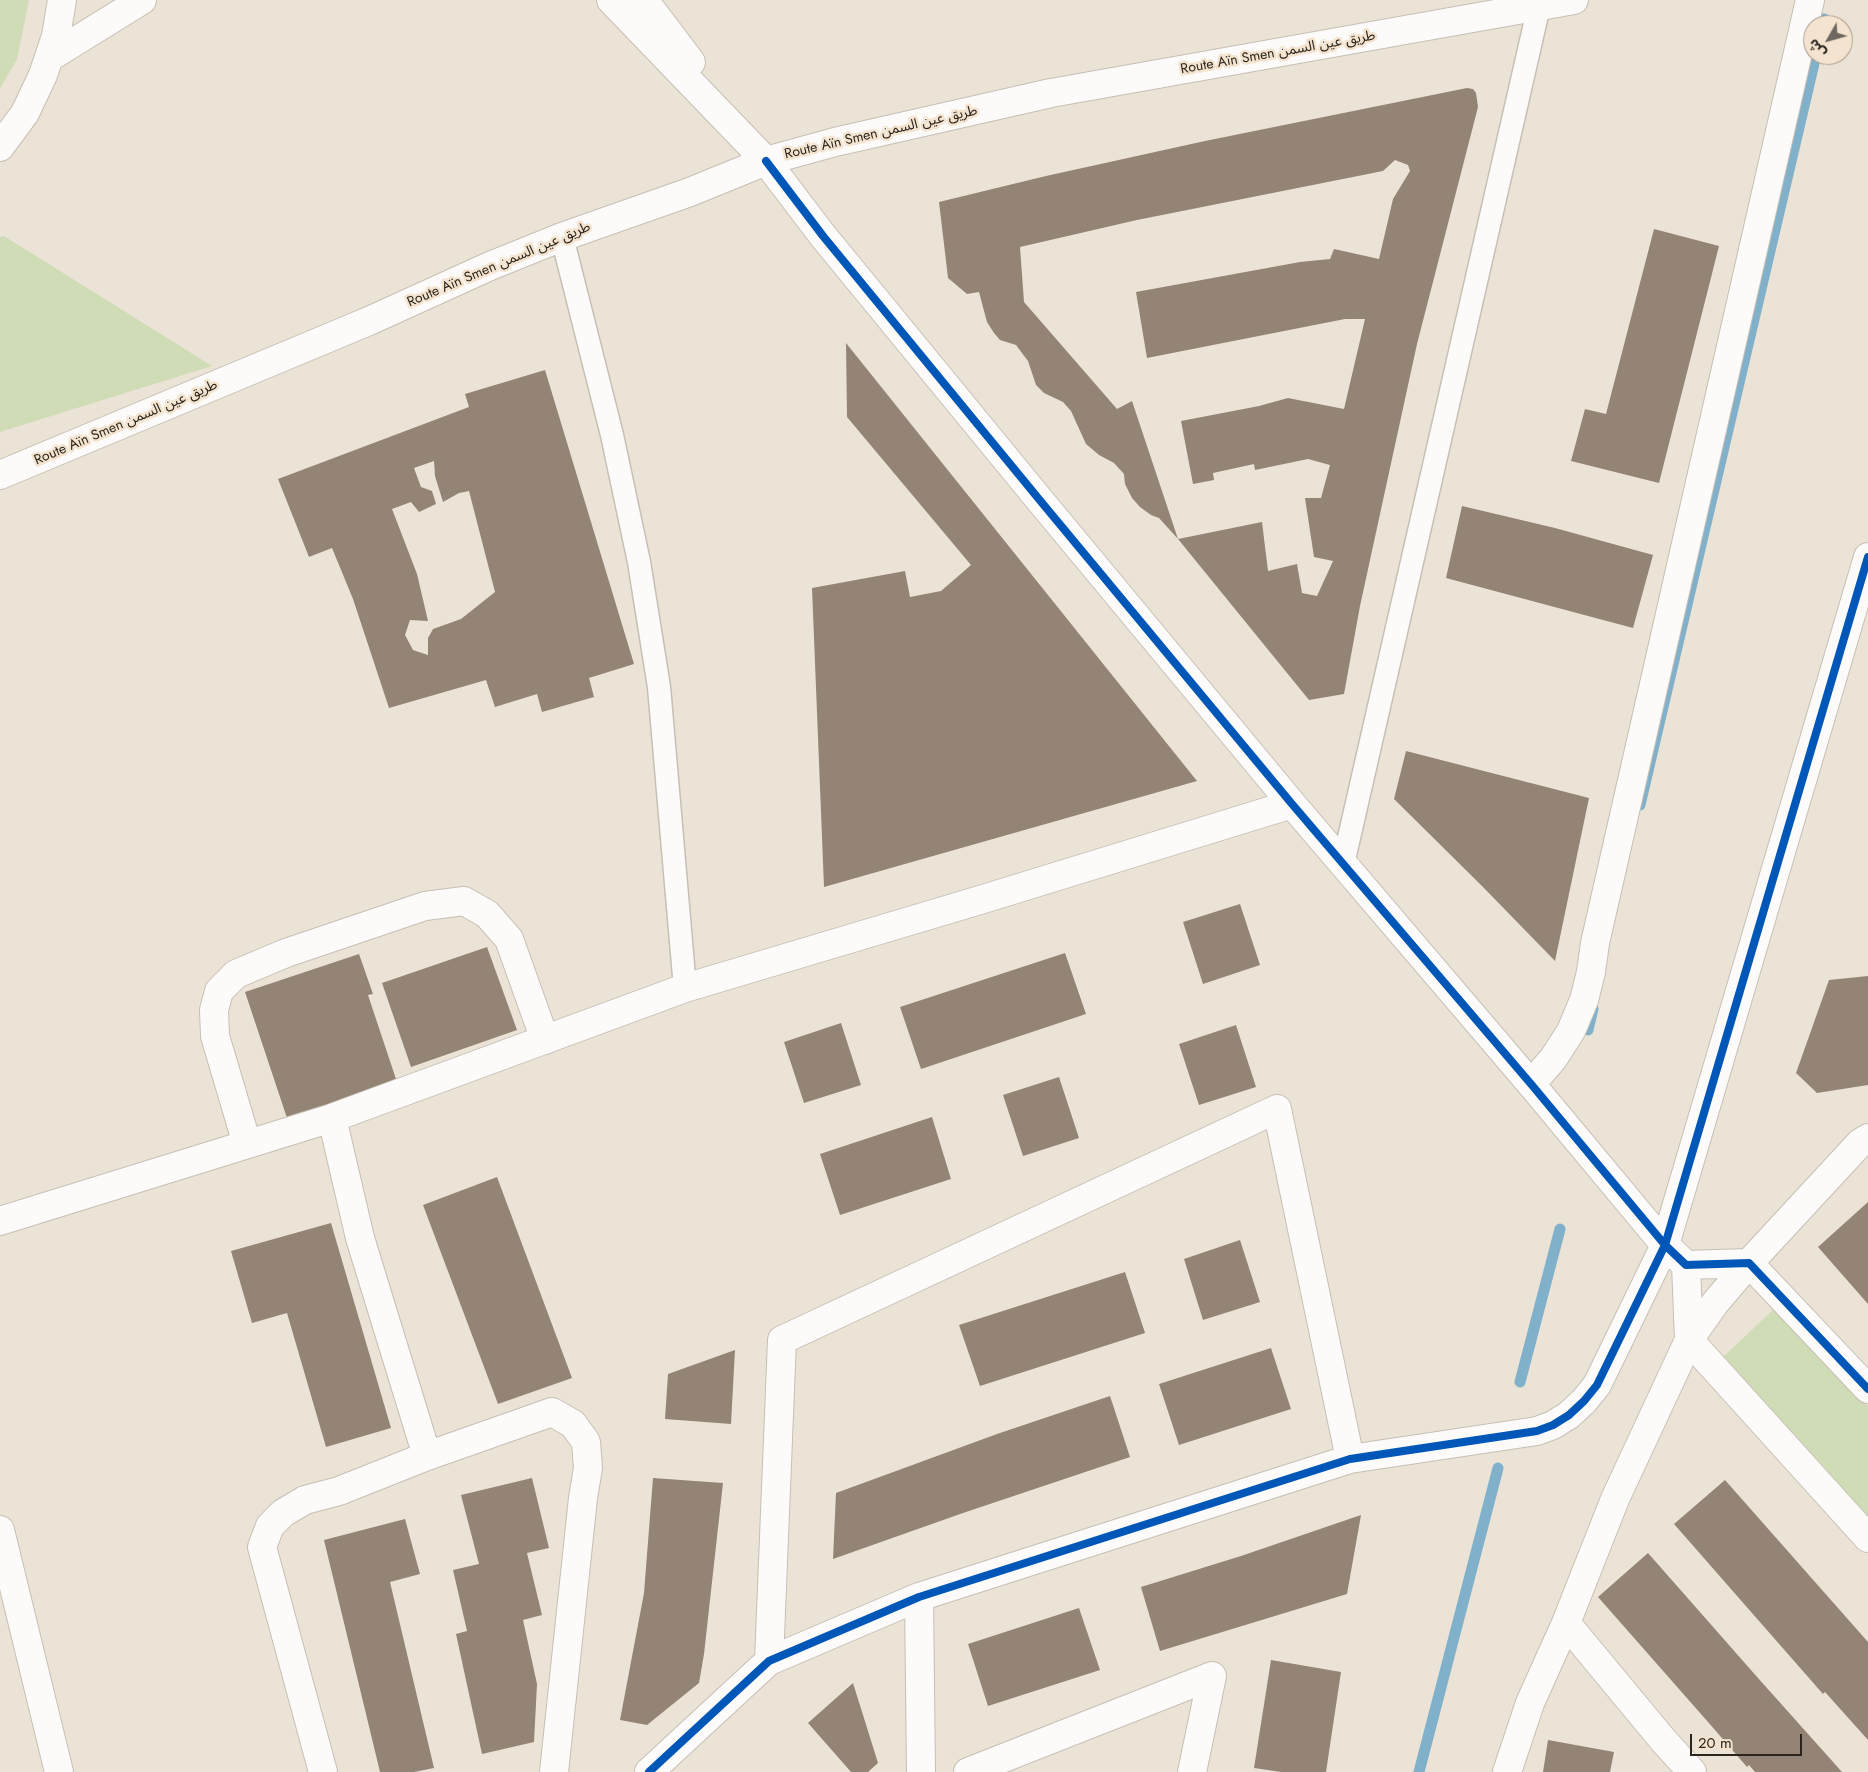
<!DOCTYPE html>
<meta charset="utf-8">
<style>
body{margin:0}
#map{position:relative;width:1868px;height:1772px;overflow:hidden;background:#ece3d7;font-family:Jost,"Noto Sans Arabic",sans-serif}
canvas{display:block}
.north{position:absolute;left:1803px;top:15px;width:50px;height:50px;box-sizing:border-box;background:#f4e4cf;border:1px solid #a49888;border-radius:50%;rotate:232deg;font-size:14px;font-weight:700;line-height:20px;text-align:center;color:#2b251d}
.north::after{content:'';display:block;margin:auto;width:18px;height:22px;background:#6f685e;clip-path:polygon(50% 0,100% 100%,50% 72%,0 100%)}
.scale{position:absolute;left:1690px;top:1734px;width:112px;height:22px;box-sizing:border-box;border:2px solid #2b251d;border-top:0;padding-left:6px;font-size:15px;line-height:18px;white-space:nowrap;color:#2b251d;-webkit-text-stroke:4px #f4e4cf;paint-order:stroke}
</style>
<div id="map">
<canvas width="1868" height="1772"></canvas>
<div class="north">ش</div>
<div class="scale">20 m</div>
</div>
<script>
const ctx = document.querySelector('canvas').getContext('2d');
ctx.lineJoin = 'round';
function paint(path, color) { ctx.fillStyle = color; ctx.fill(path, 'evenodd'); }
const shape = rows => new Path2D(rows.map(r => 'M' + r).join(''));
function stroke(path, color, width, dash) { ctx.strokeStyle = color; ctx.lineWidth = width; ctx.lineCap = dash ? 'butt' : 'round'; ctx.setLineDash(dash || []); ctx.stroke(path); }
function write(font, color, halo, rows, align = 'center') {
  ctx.font = font + ' Jost,"Noto Sans Arabic",sans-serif'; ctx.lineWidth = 5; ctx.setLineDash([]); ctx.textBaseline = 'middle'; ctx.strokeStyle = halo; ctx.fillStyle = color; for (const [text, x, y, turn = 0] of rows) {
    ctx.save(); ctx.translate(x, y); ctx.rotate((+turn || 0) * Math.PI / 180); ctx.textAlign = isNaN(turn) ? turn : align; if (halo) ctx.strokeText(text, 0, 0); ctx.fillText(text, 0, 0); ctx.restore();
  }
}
const green = shape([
 [0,0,29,0,17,59,0,89],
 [4,236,212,366,0,432,0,237],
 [1774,1309,1868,1406,1868,1522,1723,1357]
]);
const stream = shape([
 [1823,25,1824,19],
 [1640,805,1816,55],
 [1588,1030,1593,1009],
 [1520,1382,1560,1229],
 [1419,1772,1498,1468]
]);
const building = shape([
 [1467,88,1473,89,1476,93,1478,107,1417,344,1360,606,1344,694,1309,700,1178,539,1159,518,1151,515,1140,507,1132,498,1125,484,1124,474,1114,463,1099,455,1086,444,1071,411,1063,402,1044,393,1036,385,1028,361,1016,345,1000,340,994,333,987,322,979,292,967,294,948,278,939,202,1046,176,1205,141],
 [1395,160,1408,165,1410,171,1393,199,1379,259,1334,249,1330,259,1300,262,1136,292,1147,358,1345,319,1365,319,1344,409,1288,398,1259,406,1181,421,1193,484,1214,480,1213,473,1254,464,1255,470,1308,459,1330,465,1321,498,1305,498,1314,557,1333,561,1317,596,1302,593,1297,564,1268,571,1262,522,1178,539,1132,401,1117,409,1024,302,1020,247,1137,220,1383,171],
 [1654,229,1719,246,1659,483,1571,461,1585,409,1606,414],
 [846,343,1197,781,824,887,812,588,905,571,910,597,941,591,971,565,847,417],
 [545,370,634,664,589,678,594,697,542,712,537,694,495,707,486,680,389,708,353,599,332,548,309,557,278,479,469,407,465,394],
 [434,461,435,476,443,502,459,493,469,491,495,592,461,619,433,629,428,638,428,655,413,650,405,635,410,620,428,621,417,574,392,509,411,502,419,512,436,504,432,491,421,487,414,468],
 [1462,506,1555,528,1653,555,1633,628,1446,578],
 [1406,751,1589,798,1555,961,1482,886,1394,799],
 [1240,904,1260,965,1203,984,1183,922],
 [487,947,517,1030,411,1067,382,983],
 [1065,953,1086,1014,921,1069,900,1007],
 [359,954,373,994,368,995,397,1082,287,1118,245,992],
 [1868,976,1868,1085,1817,1093,1796,1073,1829,980],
 [841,1023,861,1085,804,1103,784,1042],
 [1236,1025,1256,1087,1199,1105,1179,1044],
 [1059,1077,1079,1138,1023,1156,1003,1095],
 [932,1117,951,1179,840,1215,820,1154],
 [497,1177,572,1378,498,1404,423,1205],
 [1868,1202,1868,1304,1818,1247],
 [331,1223,391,1428,326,1447,287,1313,252,1323,231,1251],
 [1240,1240,1260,1302,1203,1320,1184,1259],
 [1125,1272,1145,1333,980,1386,959,1325],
 [1271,1348,1291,1409,1179,1445,1159,1384],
 [735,1350,731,1424,665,1419,668,1374],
 [1110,1396,1130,1457,963,1513,833,1559,836,1493,997,1434],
 [532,1478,549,1548,527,1553,542,1615,523,1620,537,1684,534,1742,482,1754,456,1634,467,1631,453,1570,479,1564,461,1495],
 [653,1478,723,1483,704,1654,699,1683,647,1725,620,1720,644,1593],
 [1725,1480,1868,1642,1868,1740,1825,1692,1823,1694,1674,1524],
 [1361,1515,1347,1594,1160,1651,1141,1587,1241,1556],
 [405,1519,420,1574,390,1582,434,1768,414,1772,380,1772,324,1540],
 [1648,1553,1758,1678,1842,1772,1755,1772,1749,1765,1747,1767,1708,1722,1598,1597],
 [1079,1608,1100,1670,988,1706,968,1644],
 [1271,1660,1341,1672,1326,1772,1281,1772,1254,1768],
 [853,1683,878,1763,868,1772,851,1772,808,1723],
 [1548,1740,1614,1752,1610,1772,1543,1772]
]);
const lane = shape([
 [562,237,612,435,639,562,659,687,685,988],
 [1343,864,1539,6]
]);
const street = shape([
 [766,161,823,236,1038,498,1292,804,1531,1084,1665,1245,1686,1265,1749,1263,1868,1389],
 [1531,1084,1553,1059,1571,1031,1584,1000,1591,972,1595,943,1810,0],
 [332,1118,360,1238,427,1456],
 [247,1144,215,1036,214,1010,219,991,236,974,286,953,425,906,464,901,487,914,509,939,545,1040],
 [0,1221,332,1118,685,988,980,900,1292,804],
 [1686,1265,1689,1340,1868,1538],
 [919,1597,921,1772],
 [1566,1623,1663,1740,1692,1772],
 [769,1661,782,1340,1277,1109,1350,1459],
 [323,1772,262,1547,270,1526,283,1513,305,1500,339,1491,427,1456,552,1412,573,1424,586,1442,588,1468,583,1498,554,1772],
 [649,1772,769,1661,919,1597,1350,1459,1537,1431,1553,1425,1569,1415,1584,1401,1597,1385,1665,1245,1868,557],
 [968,1772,1212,1676,1192,1772],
 [1507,1772,1530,1703,1566,1623,1615,1499,1689,1340,1715,1303,1749,1263,1860,1143,1868,1138]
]);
const secondary = shape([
 [0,475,369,321,490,266,562,237,690,192,766,161,835,142,1051,93,1574,0],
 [0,1530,59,1772]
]);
const highway = shape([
 [611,0,766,161],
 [644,0,691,62],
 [50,57,142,0],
 [0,147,25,113,43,75,56,36,62,0]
]);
const cycleway = shape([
 [766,161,823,236,1038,498,1292,804,1531,1084,1665,1245,1686,1265,1749,1263,1868,1389],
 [649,1772,769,1661,919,1597,1350,1459,1537,1431,1553,1425,1569,1415,1584,1401,1597,1385,1665,1245,1868,557]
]);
const streetNames = [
 ["Route Aïn Smen طريق عين السمن",1278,53,-10],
 ["Route Aïn Smen طريق عين السمن",881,133,-13],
 ["Route Aïn Smen طريق عين السمن",499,265,-23],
 ["Route Aïn Smen طريق عين السمن",126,423,-23]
];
paint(green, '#d0dcb6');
stroke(stream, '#81b1ca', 11);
paint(building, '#938475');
stroke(lane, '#c6bfb5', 25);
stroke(street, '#c6bfb5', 30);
stroke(secondary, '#c6bfb5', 30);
stroke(highway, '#c6bfb5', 30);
stroke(lane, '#fcfbf9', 22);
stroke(street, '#fcfbf9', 28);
stroke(secondary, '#fcfbf9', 28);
stroke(highway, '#fcfbf9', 28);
stroke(cycleway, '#0057b8', 8);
write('14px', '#2b251d', '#f4e4cf', streetNames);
</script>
